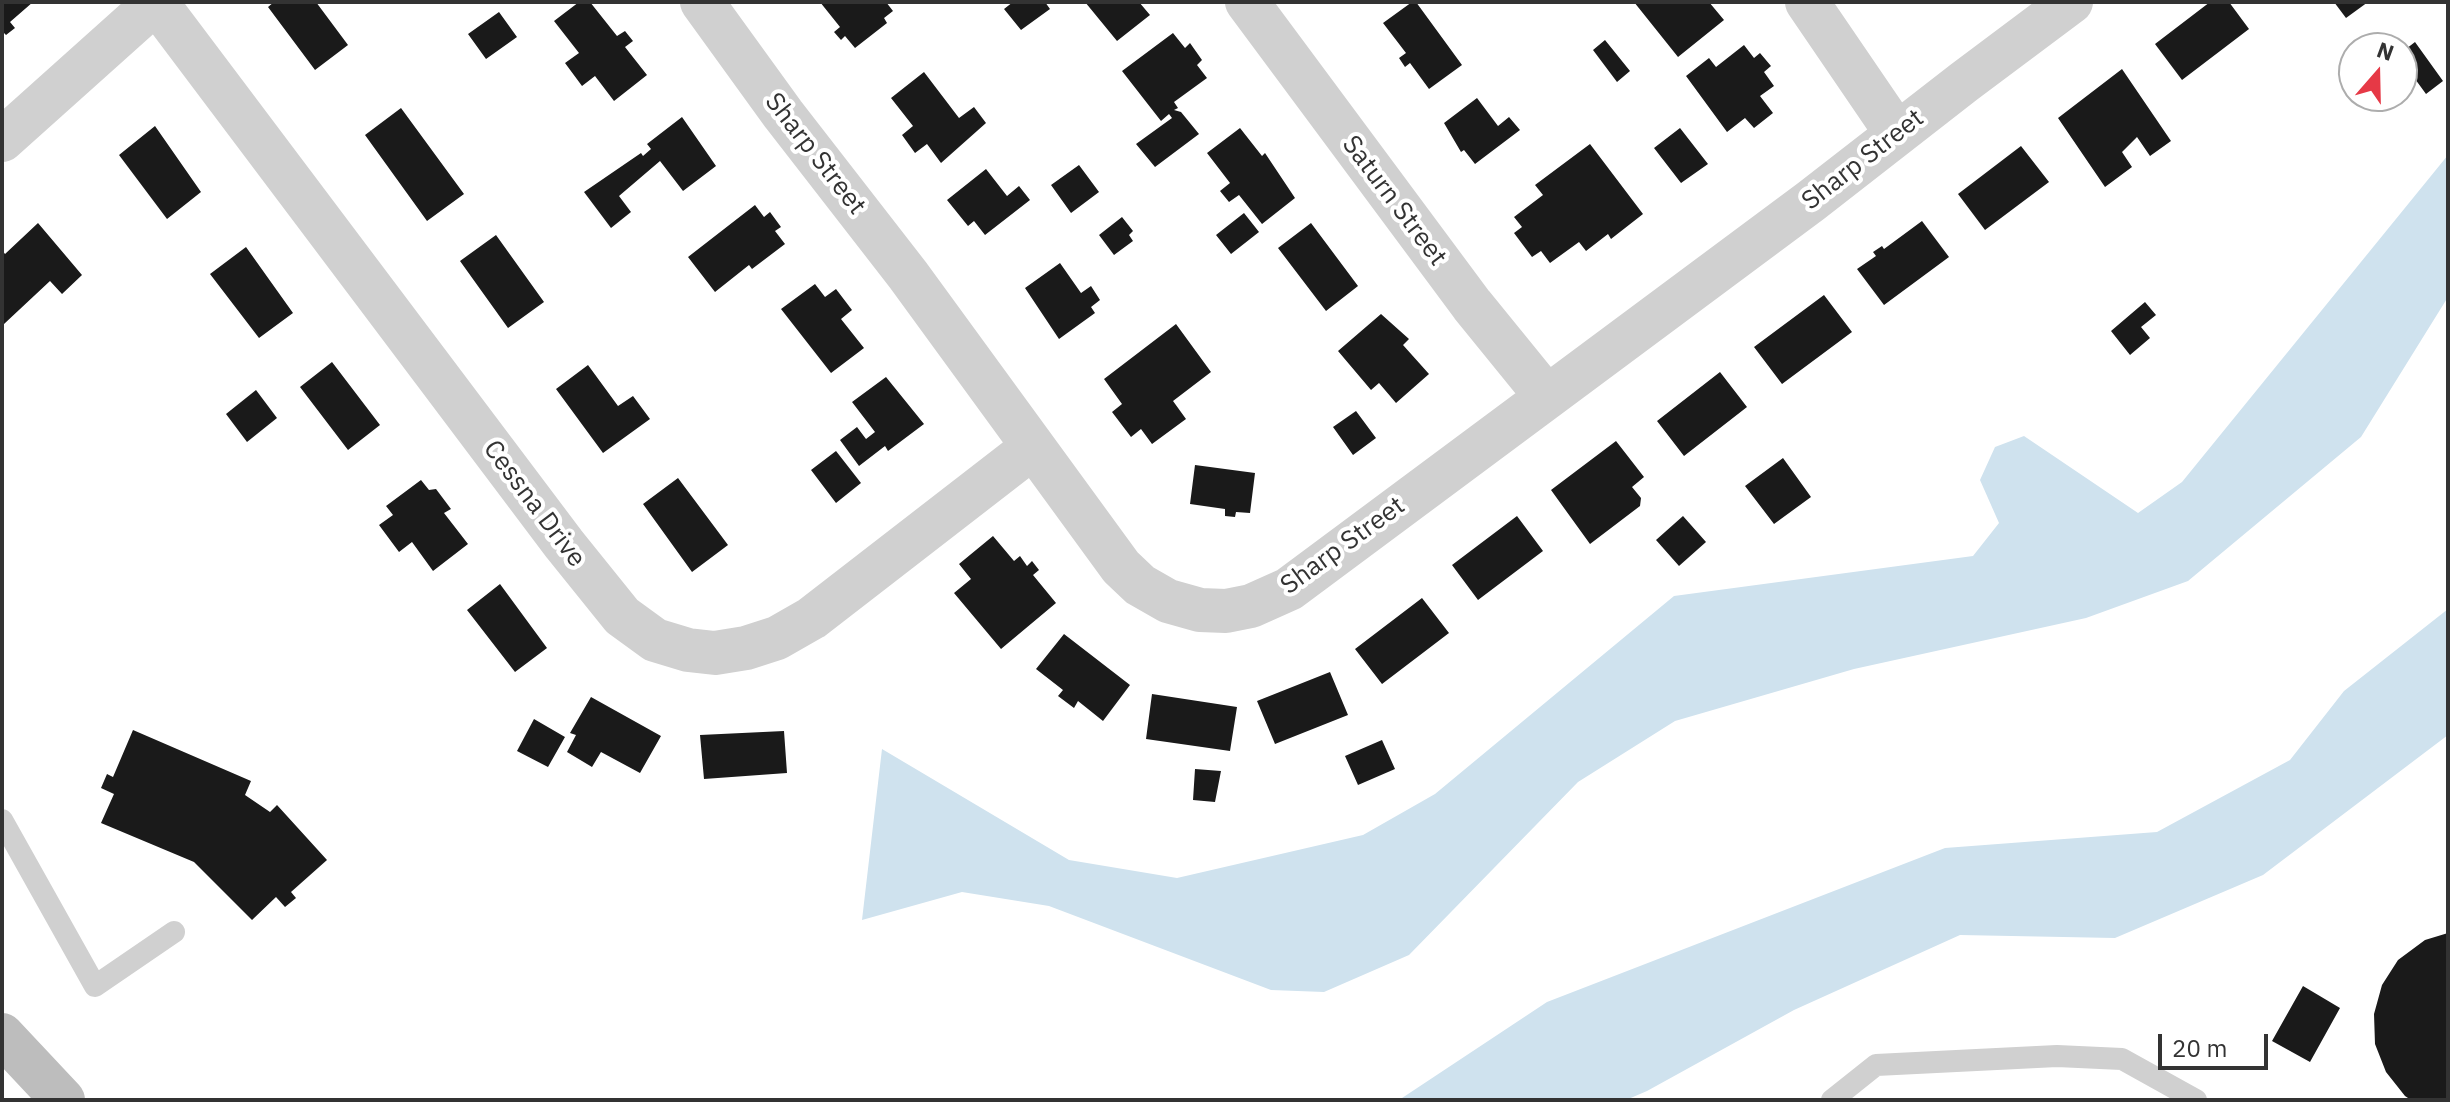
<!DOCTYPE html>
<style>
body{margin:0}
#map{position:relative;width:2450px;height:1102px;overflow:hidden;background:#fff;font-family:"IBM Plex Sans",sans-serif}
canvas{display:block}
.frame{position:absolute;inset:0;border:4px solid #333;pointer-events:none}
.north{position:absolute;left:2338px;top:32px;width:80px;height:80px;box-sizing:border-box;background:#fff;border:2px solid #adadad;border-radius:50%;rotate:20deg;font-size:22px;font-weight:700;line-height:32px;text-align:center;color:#333}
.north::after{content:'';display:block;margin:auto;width:28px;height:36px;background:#e63946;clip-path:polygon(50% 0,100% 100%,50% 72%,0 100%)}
.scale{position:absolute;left:2158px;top:1034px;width:110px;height:36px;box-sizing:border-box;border:4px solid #333;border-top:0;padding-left:10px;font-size:24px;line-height:28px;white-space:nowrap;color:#333;-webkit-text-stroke:6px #fff;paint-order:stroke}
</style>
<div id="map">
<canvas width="2450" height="1102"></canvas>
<div class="frame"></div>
<div class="north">N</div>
<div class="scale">20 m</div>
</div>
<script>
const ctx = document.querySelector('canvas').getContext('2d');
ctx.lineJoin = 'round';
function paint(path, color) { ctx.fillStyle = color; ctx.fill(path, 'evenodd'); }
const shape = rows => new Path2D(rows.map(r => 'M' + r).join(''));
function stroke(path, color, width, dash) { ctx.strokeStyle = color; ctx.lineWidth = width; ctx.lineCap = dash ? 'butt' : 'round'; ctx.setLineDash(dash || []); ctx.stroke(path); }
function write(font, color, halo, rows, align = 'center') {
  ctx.font = font + ' "IBM Plex Sans",sans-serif'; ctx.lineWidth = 8; ctx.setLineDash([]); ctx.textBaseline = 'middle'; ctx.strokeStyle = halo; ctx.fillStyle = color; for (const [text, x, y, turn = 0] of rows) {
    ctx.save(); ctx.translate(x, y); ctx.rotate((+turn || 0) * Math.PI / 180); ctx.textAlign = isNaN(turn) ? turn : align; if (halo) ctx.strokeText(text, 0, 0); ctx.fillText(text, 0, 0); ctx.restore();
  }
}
const water = shape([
 [2448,155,2448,297,2361,437,2188,581,2086,618,1854,669,1675,721,1578,782,1409,955,1324,992,1271,990,1049,906,962,892,862,920,882,749,1069,860,1177,878,1363,835,1435,794,1674,596,1973,556,1999,523,1980,480,1995,447,2024,436,2138,513,2182,482],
 [2448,609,2448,735,2263,875,2115,938,1960,935,1794,1010,1647,1091,1626,1100,1399,1100,1547,1002,1945,848,2157,832,2290,760,2344,691]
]);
const building = shape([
 [2,2,33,2,10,22,15,28,6,35,2,31],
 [274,2,316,2,348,45,315,70,268,7],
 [579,2,590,2,617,36,625,31,633,41,625,47,647,75,614,101,595,76,582,86,565,63,579,53,554,21],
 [820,2,872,2,874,4,886,2,893,11,884,18,887,23,855,48,845,36,841,40,834,32,840,27],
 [1013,2,1045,2,1050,9,1021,30,1004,9],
 [1085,2,1139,2,1150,15,1117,41],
 [1412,2,1416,2,1462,65,1429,89,1410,63,1405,67,1399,58,1406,53,1383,23],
 [1634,2,1709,2,1724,20,1678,57],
 [2210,2,2229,2,2249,29,2182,80,2155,44],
 [2334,2,2368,2,2346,18],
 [499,12,517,37,486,59,468,34],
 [1173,33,1185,48,1190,43,1202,60,1197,65,1207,78,1174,102,1178,108,1174,110,1181,112,1199,134,1155,167,1136,144,1172,118,1169,114,1161,121,1122,71],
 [1605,40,1630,71,1617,82,1593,50],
 [2415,42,2443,81,2426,94,2402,61,2402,52],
 [1744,45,1754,58,1760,53,1771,66,1764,72,1774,86,1760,96,1773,113,1754,128,1745,118,1727,132,1686,76,1709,58,1716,67],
 [2122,69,2171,141,2150,156,2137,137,2122,152,2132,167,2105,187,2058,118],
 [924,72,959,118,974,107,986,123,941,163,927,144,915,153,902,135,913,126,891,98],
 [1477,98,1498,126,1509,117,1520,130,1475,164,1464,150,1461,152,1444,123],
 [401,108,464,194,427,221,365,135],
 [682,117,716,166,683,191,660,161,619,196,631,212,611,228,584,192,641,153,643,156,651,149,647,144],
 [155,126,201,192,167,219,119,155],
 [1240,128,1262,156,1265,153,1295,198,1262,224,1239,195,1229,202,1220,191,1230,183,1207,153],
 [1680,128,1708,164,1681,183,1654,148],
 [1590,144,1643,214,1611,239,1608,234,1586,251,1579,242,1550,263,1541,251,1532,257,1514,233,1522,227,1514,217,1543,195,1535,185],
 [2021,146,2049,182,1985,230,1958,194],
 [1079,165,1099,192,1071,213,1051,185],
 [986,169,1007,196,1019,186,1030,200,985,235,974,221,968,226,947,200],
 [755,205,764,217,770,212,781,227,775,231,785,244,752,269,749,265,715,292,688,257],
 [1244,213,1259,232,1231,254,1216,235],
 [1122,217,1133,231,1129,235,1133,241,1114,255,1099,235],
 [1922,221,1949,257,1884,305,1857,269,1876,256,1873,252,1882,246,1884,249],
 [38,223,82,275,62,294,50,281,4,324,2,250,5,254],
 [1311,223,1358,286,1326,311,1278,248],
 [496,235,544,302,508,328,460,261],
 [246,247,293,313,259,338,210,274],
 [1060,263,1081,293,1091,286,1100,300,1091,307,1095,313,1059,339,1025,288],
 [815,284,825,297,836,289,852,310,841,319,864,348,831,373,781,309],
 [1824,295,1852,332,1782,384,1754,347],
 [2145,302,2156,315,2141,327,2150,338,2130,355,2111,331],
 [1381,314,1409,339,1403,345,1429,374,1396,403,1379,383,1371,390,1338,351],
 [1176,324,1211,372,1173,401,1186,419,1152,444,1141,429,1131,437,1112,412,1122,404,1104,379],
 [332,362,380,425,348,450,300,387],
 [588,365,618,406,633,396,650,419,603,453,556,389],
 [1720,372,1747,407,1684,456,1657,421],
 [886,377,924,424,888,451,885,446,859,466,840,440,857,427,866,439,875,432,852,402],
 [256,390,277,418,247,442,226,414],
 [1356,411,1376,438,1353,455,1333,427],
 [1616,441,1644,477,1632,487,1641,498,1640,506,1590,544,1551,490],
 [836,451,861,483,836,503,811,470],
 [1783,458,1811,497,1774,524,1745,486],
 [1195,465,1255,473,1250,513,1236,512,1235,517,1225,516,1225,509,1190,504],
 [678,478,728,545,692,572,643,504],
 [421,480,429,490,436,489,451,509,444,513,468,544,433,571,412,542,399,552,379,525,393,515,386,506],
 [1517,516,1543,551,1478,600,1452,565],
 [1683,516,1706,542,1679,566,1656,540],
 [993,536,1014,561,1020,556,1027,566,1032,561,1039,570,1033,575,1056,603,1001,649,954,593,971,579,959,564],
 [500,584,547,648,515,672,467,610],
 [1422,598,1449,633,1382,684,1355,649],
 [1064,634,1130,685,1103,721,1078,701,1074,708,1058,696,1063,690,1036,669],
 [1330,672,1348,715,1275,744,1257,701],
 [1152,694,1237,707,1230,751,1146,739],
 [591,697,661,736,640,773,601,752,592,767,567,752,576,735,570,733],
 [534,719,565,737,548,767,517,751],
 [133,730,251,781,245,795,270,812,277,805,327,860,291,892,296,898,285,907,276,897,252,920,194,862,101,823,114,794,101,788,107,774,113,777],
 [784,731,787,773,704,779,700,735],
 [1382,740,1395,769,1358,785,1345,756],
 [1195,769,1221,771,1215,802,1193,800],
 [2448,933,2448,1100,2411,1100,2405,1096,2386,1072,2375,1044,2374,1014,2382,985,2398,960,2425,940],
 [2303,986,2340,1008,2310,1062,2272,1041]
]);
const lane = shape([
 [2,820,95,986,174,932],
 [1832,1100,1876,1065,2057,1056,2122,1059,2196,1100]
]);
const street = shape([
 [156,2,564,544,622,616,655,640,688,650,715,653,746,648,777,638,812,618,1033,447],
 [702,2,783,114,908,275,1121,567,1140,585,1168,601,1200,610,1226,611,1251,606,1289,589,1811,201,1964,82,2071,2],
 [1247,2,1472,305,1546,396],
 [1807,2,1897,134],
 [2,140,156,2]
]);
const secondary = shape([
 [2,1035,63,1100]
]);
const streetNames = [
 ["Sharp Street",815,154,52],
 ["Sharp Street",1863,160,-38],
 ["Saturn Street",1394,201,53],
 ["Cessna Drive",534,504,53],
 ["Sharp Street",1343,546,-36]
];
paint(water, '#cfe2ee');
paint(building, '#1a1a1a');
stroke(lane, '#d0d0d0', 22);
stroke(street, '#d0d0d0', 44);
stroke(secondary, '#bdbdbd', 44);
write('26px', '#333', '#fff', streetNames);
</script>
